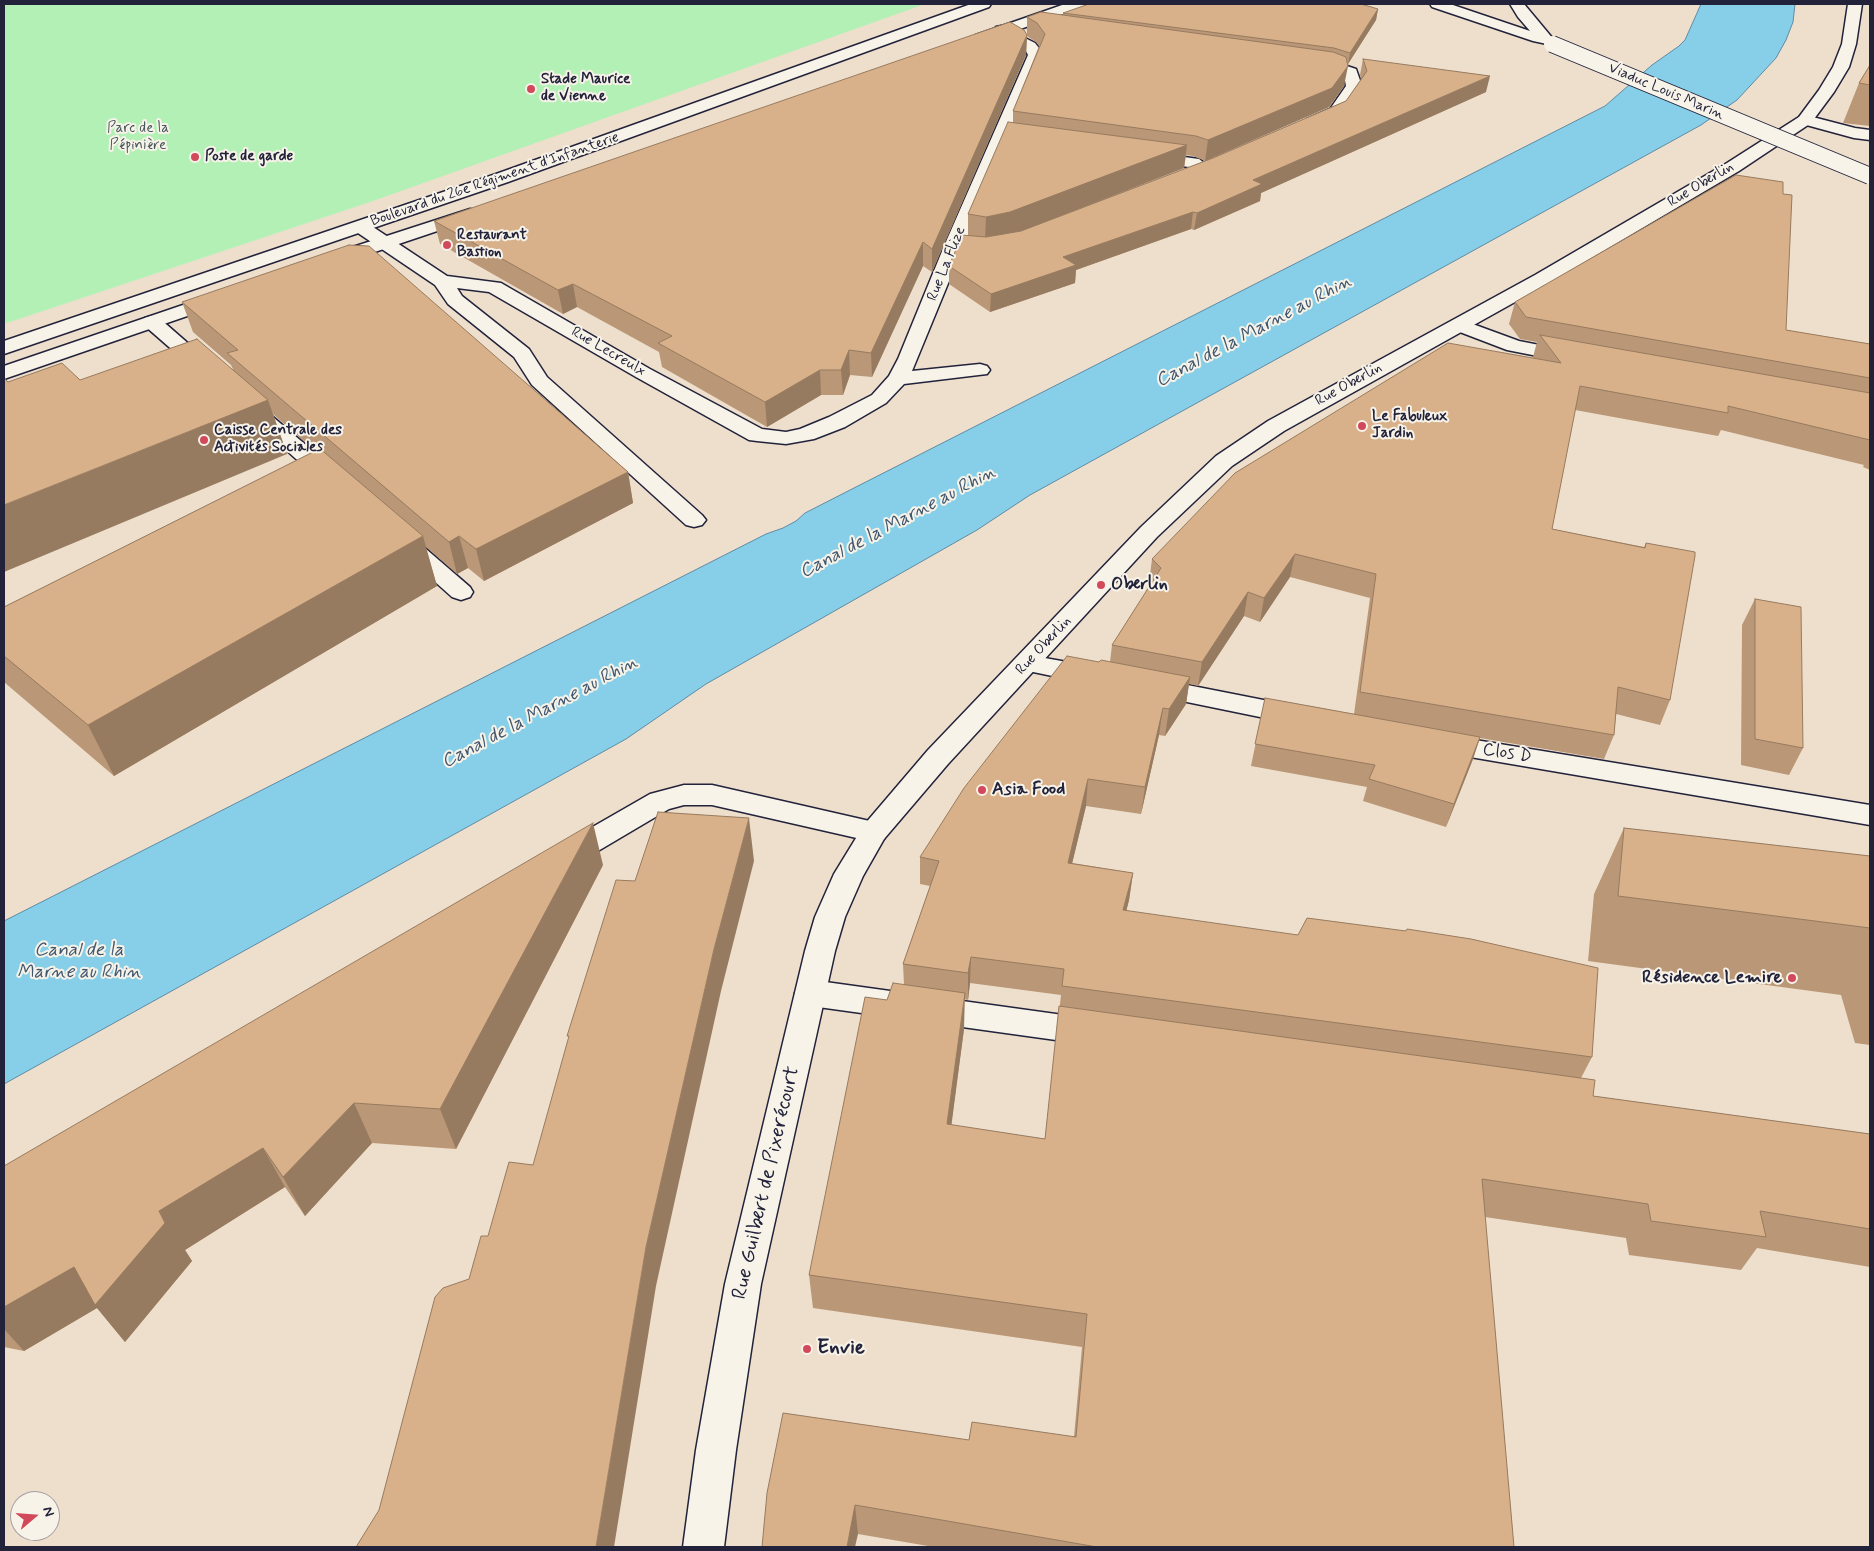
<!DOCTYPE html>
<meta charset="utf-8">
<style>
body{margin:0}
#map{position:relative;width:1874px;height:1551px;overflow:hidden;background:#eedfcc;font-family:Mynerve,sans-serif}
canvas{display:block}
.frame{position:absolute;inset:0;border:5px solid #22223b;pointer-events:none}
.north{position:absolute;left:10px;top:1491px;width:50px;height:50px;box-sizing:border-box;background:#f7f3e8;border:1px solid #a29fa3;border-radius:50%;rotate:72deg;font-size:14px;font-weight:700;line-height:20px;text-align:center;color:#22223b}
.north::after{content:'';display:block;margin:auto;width:18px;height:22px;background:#d1495b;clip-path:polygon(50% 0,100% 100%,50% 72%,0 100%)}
</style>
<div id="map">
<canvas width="1874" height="1551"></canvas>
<div class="frame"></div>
<div class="north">N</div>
</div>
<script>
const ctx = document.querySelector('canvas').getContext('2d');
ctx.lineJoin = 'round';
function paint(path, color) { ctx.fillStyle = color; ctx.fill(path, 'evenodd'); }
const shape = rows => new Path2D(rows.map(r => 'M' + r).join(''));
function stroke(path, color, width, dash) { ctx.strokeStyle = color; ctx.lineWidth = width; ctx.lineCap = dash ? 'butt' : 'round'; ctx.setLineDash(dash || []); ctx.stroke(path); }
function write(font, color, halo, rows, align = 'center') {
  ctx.font = font + ' Mynerve,sans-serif'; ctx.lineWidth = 4; ctx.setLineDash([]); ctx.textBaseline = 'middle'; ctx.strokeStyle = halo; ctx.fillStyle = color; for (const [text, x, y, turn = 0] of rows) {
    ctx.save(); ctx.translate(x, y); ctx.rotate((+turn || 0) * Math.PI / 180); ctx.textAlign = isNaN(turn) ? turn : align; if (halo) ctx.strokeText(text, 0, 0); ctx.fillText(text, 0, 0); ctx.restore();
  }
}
const green = shape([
 [4,4,925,4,373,201,4,324]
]);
const water = shape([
 [1701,4,1795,4,1793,22,1786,40,1776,58,1737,100,1701,125,1030,495,977,530,706,684,626,739,4,1084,4,921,766,534,783,528,796,521,805,513,854,488,1605,106,1652,65,1679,46,1685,40,1701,4]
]);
const service = shape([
 [152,316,159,318,214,366,217,370,214,374,207,376,200,374,145,326,142,322,145,318,152,316],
 [253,404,260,406,341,475,344,480,341,485,333,487,325,485,246,414,242,410,246,406,253,404],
 [403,534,411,536,470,587,473,592,470,597,461,600,452,597,395,546,391,541,395,536,403,534],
 [1028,655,1095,667,1104,670,1108,676,1104,682,1095,685,1019,669,1015,663,1019,657,1028,655],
 [1152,678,1299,707,1308,710,1312,716,1308,722,1299,725,1143,693,1139,687,1143,681,1152,678],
 [1439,734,1870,805,1870,825,1429,750,1426,743,1429,736,1439,734]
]);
const minor = shape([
 [1001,26,1035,43,1042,52,1042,55,912,371,980,364,987,366,990,370,987,374,904,384,886,403,845,427,814,439,786,444,757,441,749,440,636,377,489,292,457,288,462,296,529,349,547,377,702,515,706,520,702,525,694,527,686,525,532,385,514,357,448,304,435,285,355,231,352,227,355,223,361,222,367,223,447,276,501,283,650,369,762,429,786,432,800,429,829,417,872,395,889,376,898,359,945,244,1028,55,1025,49,996,33,994,30,996,27,1001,26],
 [1310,58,1332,61,1356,69,1362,86,1342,115,1313,127,1307,125,1305,122,1307,119,1330,109,1346,86,1344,75,1305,66,1302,63,1305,60,1310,58],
 [1805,115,1855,128,1870,130,1870,140,1854,138,1799,123,1797,120,1799,117,1805,115],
 [1147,152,1199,159,1212,169,1210,173,1204,174,1189,167,1141,161,1139,157,1141,153,1147,152],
 [1459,319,1519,341,1580,353,1583,357,1580,361,1573,363,1507,350,1452,329,1449,325,1452,321,1459,319],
 [684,785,712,785,874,822,884,825,888,832,884,839,874,842,712,805,684,805,669,809,576,864,566,867,556,864,552,856,556,848,650,794,684,785],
 [811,980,1092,1019,1103,1023,1108,1032,1103,1041,1092,1045,811,1006,800,1002,795,993,800,984,811,980]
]);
const tertiary = shape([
 [1848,4,1862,4,1856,44,1849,67,1834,92,1811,123,1739,171,1549,283,1284,431,1232,466,1157,537,948,764,884,839,863,876,845,917,835,951,761,1284,736,1450,724,1547,683,1547,696,1450,725,1284,805,951,815,917,834,874,864,825,928,750,1141,527,1216,456,1268,421,1535,275,1727,163,1799,117,1819,90,1833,67,1842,44,1848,4]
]);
const secondary = shape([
 [971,4,991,4,989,7,508,182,4,354,4,341,496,174,971,4],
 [1065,4,1085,4,1083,7,986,41,976,41,974,38,976,35,1065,4],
 [1430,4,1450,4,1530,31,1518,17,1510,4,1524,4,1554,40,1552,43,1547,44,1533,41,1432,7,1430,4],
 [470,209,476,210,479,214,476,218,342,263,335,265,328,263,326,259,328,255,470,209],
 [221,292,228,294,231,298,228,302,4,379,4,366,221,292]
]);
const secondaryBridge = shape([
 [1552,44,1870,176]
]);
const wall = shape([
 [1378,9,1376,20,1348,64,1347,64,1344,86,1329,107,1205,161,1193,156,1186,155,1184,168,1058,217,1213,158,1346,101,1361,79,1360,75,1363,59,1486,92,1261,193,1260,201,1194,230,1191,229,1076,270,1075,283,990,312,949,284,949,266,968,235,968,214,1013,123,1013,111,1039,46,1036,42,1027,36,1026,55,932,272,923,266,872,377,850,375,843,395,821,395,767,427,662,367,659,352,577,307,563,314,440,244,434,221,1027,34,1027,17,1063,15,1063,13],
 [1870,65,1870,126,1843,123,1859,83],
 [182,302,628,472,633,503,484,581,468,568,457,574,425,546,437,586,114,776,4,682,4,607,315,451,273,414,287,454,8,382,80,380,233,369,231,365,193,332],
 [1515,302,1786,330,1870,344,1870,470,1863,467,1864,465,1721,430,1718,436,1575,410,1552,529,1644,547,1646,543,1670,700,1660,725,1616,714,1614,735,1604,759,1480,738,1473,759,1446,827,1363,801,1367,787,1251,766,1265,698,1354,714,1370,598,1290,577,1260,622,1244,616,1198,686,1189,684,1186,704,1165,736,1159,735,1141,814,1086,806,1072,863,1133,873,1129,900,1126,911,1592,1057,1581,1078,1593,1096,1870,1134,1870,1267,1757,1248,1741,1270,1629,1255,1626,1238,1485,1217,1514,1547,934,1547,858,1534,762,1547,969,1440,1074,1437,1082,1347,813,1308,809,1275,887,1000,904,985,903,964,930,886,920,884,920,857,1099,662,1110,662,1112,645,1151,584,1149,583,1152,559,1533,358,1533,357,1537,342,1520,339,1509,324],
 [970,983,1061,995,1045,1139,951,1125,964,1029,964,999,968,1000],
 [1755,599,1803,748,1789,775,1741,765,1742,625],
 [1624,828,1870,856,1870,1045,1855,1043,1841,995,1588,961,1594,894],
 [603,865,456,1149,372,1143,305,1216,285,1187,185,1250,192,1261,125,1342,97,1308,24,1351,4,1347,4,1166]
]);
const shadedWall = shape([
 [1378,9,1376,20,1348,64,1350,53],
 [1027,35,1026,55,932,272,932,249],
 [1348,66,1344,86,1329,107,1205,161,1208,140],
 [1490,76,1486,92,1261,193,1260,201,1194,230,1197,213,1253,180],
 [1187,145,1184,168,1009,236,985,241,986,217],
 [1193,212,1191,229,1076,270,1075,283,990,312,991,294,1063,257],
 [923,242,923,266,872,377,871,353],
 [573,284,577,307,563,314,558,290],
 [849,350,850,375,843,395,841,370],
 [820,370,821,395,767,427,765,402],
 [268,400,287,454,4,572,4,505],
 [628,472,633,503,484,581,476,549],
 [423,536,437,586,114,776,88,725],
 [459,536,468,568,457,574,449,542],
 [1295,554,1290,577,1260,622,1264,598],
 [1248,592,1244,616,1198,686,1202,662],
 [1190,677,1186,704,1165,736,1169,709],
 [1163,708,1159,735,1141,814,1145,787],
 [1480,737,1473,759,1446,827,1454,804],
 [1088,779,1086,806,1066,889,1068,863],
 [749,818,754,861,721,991,656,1286,614,1547,596,1547,646,1247,714,949],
 [593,823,603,865,456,1149,440,1109],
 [1133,873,1129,900,1120,937,1123,910],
 [971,957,970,983,968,1000,968,973],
 [965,993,964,1029,947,1159,947,1124],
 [354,1103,372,1143,305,1216,283,1177],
 [263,1148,285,1187,185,1250,192,1261,125,1342,97,1308,24,1351,4,1329,4,1307,74,1267,159,1211],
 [855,1505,858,1534,855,1547,847,1547]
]);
const building = shape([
 [1089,4,1361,4,1378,9,1350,53,1334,48,1063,13,1089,4],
 [1041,12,1333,52,1346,57,1348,66,1332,88,1208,140,1196,136,1013,111,1045,34,1037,23,1027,17,1041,12],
 [1010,22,1024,30,1027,35,932,249,923,242,871,353,849,350,841,370,820,370,765,402,658,343,672,336,573,284,558,290,434,221,1010,22],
 [1363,59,1490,76,1253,180,1262,184,1197,213,1193,212,1063,257,1076,265,991,294,949,266,962,235,986,237,1021,231,1213,158,1346,101,1367,71,1363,59],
 [1870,65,1870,85,1859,83,1870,65],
 [1008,122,1187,145,1010,212,986,217,968,214,1008,122],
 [1736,175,1783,182,1783,194,1792,195,1786,330,1870,344,1870,378,1526,317,1515,302,1736,175],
 [349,245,369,246,628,472,476,549,459,536,449,542,227,353,238,350,182,302,349,245],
 [1540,335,1870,393,1870,440,1728,406,1728,413,1580,386,1552,529,1645,548,1646,543,1695,552,1695,556,1670,700,1618,687,1614,735,1360,692,1376,574,1295,554,1264,598,1248,592,1202,662,1112,645,1161,568,1152,559,1235,473,1448,343,1561,363,1540,335],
 [197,339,268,400,4,505,4,378,8,382,62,363,80,380,197,339],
 [318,447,423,536,88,725,4,656,4,607,319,449,318,447],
 [1755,599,1801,607,1803,748,1755,739,1755,599],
 [1067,656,1099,662,1101,660,1190,677,1169,709,1163,708,1145,787,1088,779,1068,863,1133,873,1123,910,1298,935,1307,918,1406,931,1407,929,1471,939,1598,968,1592,1057,1062,986,1064,969,971,957,968,973,903,964,939,861,920,857,964,788,1067,656],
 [1265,698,1480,737,1454,804,1369,779,1375,765,1255,744,1265,698],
 [658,812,749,818,714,949,646,1247,596,1547,356,1547,379,1510,435,1297,443,1288,469,1279,481,1236,488,1236,509,1162,533,1165,569,1036,567,1036,616,880,635,881,658,812],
 [593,823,440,1109,354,1103,283,1177,263,1148,159,1211,165,1223,95,1305,74,1267,4,1307,4,1166,593,823],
 [1624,828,1870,856,1870,928,1618,896,1624,828],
 [893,983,965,993,947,1124,1045,1139,1059,1006,1595,1080,1593,1096,1870,1134,1870,1229,1760,1211,1766,1237,1651,1221,1648,1204,1482,1179,1514,1547,1097,1547,855,1505,847,1547,762,1547,767,1493,783,1413,969,1440,972,1422,1076,1437,1087,1314,809,1275,865,997,887,1000,893,983]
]);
const markers = [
 [531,89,5,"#d1495b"],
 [195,157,5,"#d1495b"],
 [447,245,5,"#d1495b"],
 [1362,426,5,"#d1495b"],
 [204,440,5,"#d1495b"],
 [1101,585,5,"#d1495b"],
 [982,790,5,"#d1495b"],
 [1792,978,5,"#d1495b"],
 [807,1349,5,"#d1495b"]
];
const farPoinames = [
 ["Stade Maurice",541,80],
 ["de Vienne",541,97],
 ["Poste de garde",205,157],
 ["Restaurant",457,236],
 ["Bastion",457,253],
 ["Le Fabuleux",1372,417],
 ["Jardin",1372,434],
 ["Caisse Centrale des",214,431],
 ["Activités Sociales",214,448]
];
const farStreetnames = [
 ["Viaduc Louis Marin",1666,92,23],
 ["Boulevard du 26e Régiment d'Infanterie",495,180,-19],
 ["Rue Oberlin",1701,185,-31],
 ["Rue La Flize",947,264,-68],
 ["Rue Lecreulx",608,352,30],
 ["Rue Oberlin",1349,385,-29],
 ["Rue Oberlin",1044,646,-47]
];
const farParknames = [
 ["Parc de la",138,129],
 ["Pépinière",138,146]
];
const poiNames = [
 ["Oberlin",1111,585],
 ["Asia Food",992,790],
 ["Résidence Lemire",1782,978,"right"]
];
const streetNames = [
 ["Clos D",1507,754,9]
];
const waterNames = [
 ["Canal de la Marne au Rhin",1254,332,-28],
 ["Canal de la Marne au Rhin",898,523,-28],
 ["Canal de la Marne au Rhin",540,713,-28],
 ["Canal de la",79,951],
 ["Marne au Rhin",79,973]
];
const nearStreetnames = [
 ["Rue Guilbert de Pixerécourt",767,1183,-77]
];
const nearPoinames = [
 ["Envie",817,1349]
];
paint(green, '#b3f0b6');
paint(water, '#87cfe8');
stroke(water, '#5f8aa3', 1);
stroke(service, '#22223b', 3);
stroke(minor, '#22223b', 3);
stroke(tertiary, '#22223b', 3);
stroke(secondary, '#22223b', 3);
paint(service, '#f7f3e8');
paint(minor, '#f7f3e8');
paint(tertiary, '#f7f3e8');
paint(secondary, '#f7f3e8');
stroke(secondaryBridge, '#22223b', 18, []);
stroke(secondaryBridge, '#f7f3e8', 16);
paint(wall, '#ba9776');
paint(shadedWall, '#977b60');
paint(building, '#d8b089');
stroke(building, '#977b60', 1);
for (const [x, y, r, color] of markers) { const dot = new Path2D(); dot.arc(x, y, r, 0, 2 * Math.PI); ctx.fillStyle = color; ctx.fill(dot); stroke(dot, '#f7f3e8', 2); }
write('bold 15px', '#22223b', '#f7f3e8', farPoinames, 'left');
write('15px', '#22223b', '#f7f3e8', farStreetnames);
write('15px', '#46565a', '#f7f3e8', farParknames);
write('bold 18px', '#22223b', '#f7f3e8', poiNames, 'left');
write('18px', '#22223b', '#f7f3e8', streetNames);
write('italic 19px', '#40566f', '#f7f3e8', waterNames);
write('21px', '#22223b', '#f7f3e8', nearStreetnames);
write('bold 21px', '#22223b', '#f7f3e8', nearPoinames, 'left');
</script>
